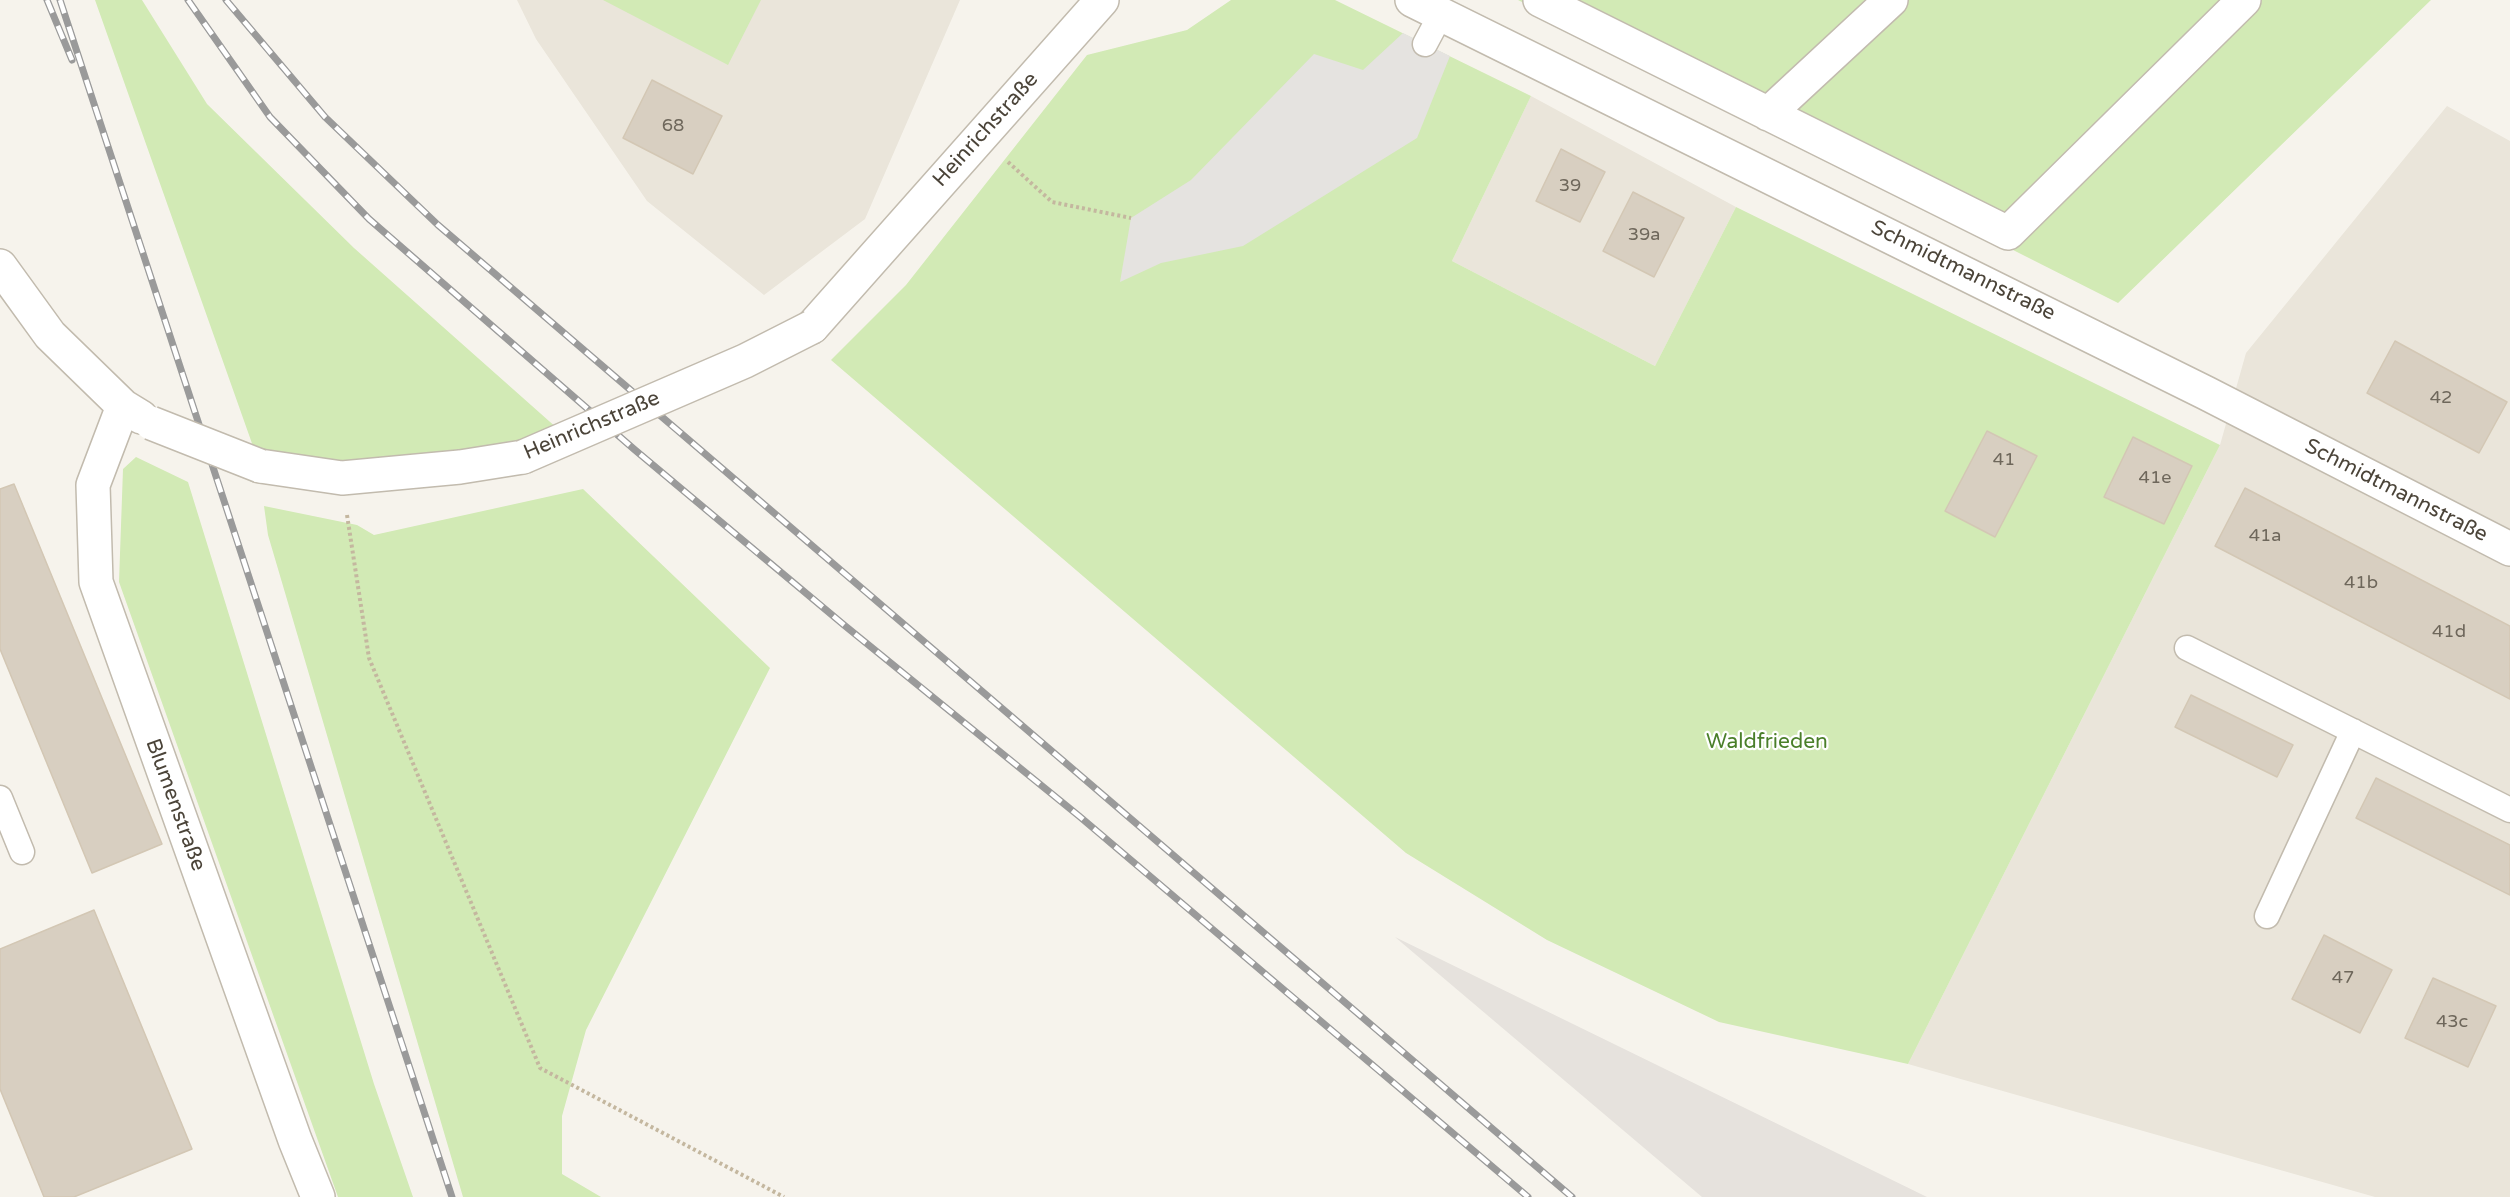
<!DOCTYPE html>
<meta charset="utf-8">
<style>
body{margin:0}
canvas{display:block;background:#f6f3ec}
</style>
<canvas width="2510" height="1197"></canvas>
<script>
const ctx = document.querySelector('canvas').getContext('2d');
ctx.lineJoin = 'round';
function paint(path, color) { ctx.fillStyle = color; ctx.fill(path, 'evenodd'); }
const shape = rows => new Path2D(rows.map(r => 'M' + r).join(''));
function stroke(path, color, width, dash) { ctx.strokeStyle = color; ctx.lineWidth = width; ctx.lineCap = dash ? 'butt' : 'round'; ctx.setLineDash(dash || []); ctx.stroke(path); }
function write(font, color, halo, rows, align = 'center') {
  ctx.font = font + ' "Varela Round",sans-serif'; ctx.lineWidth = 4.5; ctx.setLineDash([]); ctx.textBaseline = 'middle'; ctx.strokeStyle = halo; ctx.fillStyle = color; for (const [text, x, y, turn = 0] of rows) {
    ctx.save(); ctx.translate(x, y); ctx.rotate((+turn || 0) * Math.PI / 180); ctx.textAlign = isNaN(turn) ? turn : align; if (halo) ctx.strokeText(text, 0, 0); ctx.fillText(text, 0, 0); ctx.restore();
  }
}
const residential = shape([
 [517,0,960,0,865,219,764,295,647,201,536,39],
 [1531,96,1736,207,1655,366,1452,261],
 [2447,106,2510,141,2510,1197,2375,1197,1908,1064,2220,445,2246,353]
]);
const industrial = shape([
 [1395,937,1927,1197,1702,1197]
]);
const green = shape([
 [95,0,142,0,207,104,354,248,567,437,523,457,260,466],
 [603,0,761,0,728,65],
 [1231,0,1335,0,1531,96,1452,261,1655,366,1736,207,2220,445,1908,1064,1719,1022,1547,940,1406,853,831,360,906,285,1087,55,1187,30],
 [1518,0,2431,0,2118,303],
 [136,457,188,482,374,1084,413,1197,338,1197,119,582,123,469],
 [583,489,770,668,586,1030,562,1116,562,1174,601,1197,463,1197,268,535,264,506,357,525,374,535]
]);
const parking = shape([
 [1403,33,1450,56,1417,138,1243,246,1161,263,1120,282,1131,218,1191,180,1314,54,1363,70]
]);
const building = shape([
 [652,80,722,116,693,174,623,138,652,80],
 [1561,149,1605,172,1580,222,1536,201,1561,149],
 [1633,192,1684,218,1654,277,1603,251,1633,192],
 [2395,341,2507,402,2479,453,2367,393,2395,341],
 [1987,431,2037,456,1995,537,1945,511,1987,431],
 [2133,437,2192,466,2164,524,2104,497,2133,437],
 [14,484,162,844,92,873,0,649,0,489,14,484],
 [2245,488,2510,626,2510,699,2215,546,2245,488],
 [2191,695,2293,745,2277,777,2175,727,2191,695],
 [2376,778,2510,845,2510,895,2356,818,2376,778],
 [94,910,192,1149,74,1197,44,1197,0,1089,0,949,94,910],
 [2324,935,2392,970,2360,1033,2292,999,2324,935],
 [2433,978,2496,1006,2468,1067,2405,1038,2433,978]
]);
const path = shape([
 [1008,162,1052,202,1131,218],
 [347,515,369,658,540,1068,784,1197]
]);
const lane = shape([
 [1425,44,1441,14],
 [2187,648,2510,810],
 [0,798,22,852],
 [2267,916,2353,731]
]);
const street = shape([
 [1412,0,2206,393,2510,549],
 [1540,0,2008,233,2244,0],
 [1768,114,1891,0],
 [0,266,50,335,123,406,141,417],
 [812,327,1102,0],
 [123,406,93,485,96,582,295,1140,318,1197],
 [260,466,342,478,460,467,523,457]
]);
const rail = shape([
 [47,0,72,60],
 [60,0,452,1197],
 [188,0,270,117,369,219,635,450,844,625,1079,816,1528,1197],
 [226,0,325,117,438,225,1572,1197]
]);
const streetBridge = shape([
 [151,423,260,466],
 [523,457,745,361,812,327]
]);
const numberNames = [
 ["68",673,126],
 ["39",1570,186],
 ["39a",1644,235],
 ["42",2441,398],
 ["41",2004,460],
 ["41e",2155,478],
 ["41a",2265,536],
 ["41b",2361,583],
 ["41d",2449,632],
 ["47",2343,978],
 ["43c",2452,1022]
];
const streetNames = [
 ["Heinrichstraße",986,130,-48],
 ["Schmidtmannstraße",1963,271,26],
 ["Heinrichstraße",592,426,-23],
 ["Schmidtmannstraße",2396,491,27],
 ["Blumenstraße",175,805,70]
];
const parkNames = [
 ["Waldfrieden",1767,742]
];
paint(residential, '#eae5da');
paint(industrial, '#e6e2dd');
paint(green, '#d2eab5');
paint(parking, '#e5e3e0');
paint(building, '#d8cfc1');
stroke(building, '#d3c7b4', 1.5);
stroke(lane, '#c2bbae', 27);
stroke(street, '#c2bbae', 36);
stroke(path, '#c4b79f', 4, [3, 3]);
stroke(lane, '#fff', 24);
stroke(street, '#fff', 33);
stroke(rail, '#9a9a9a', 7);
stroke(rail, '#fff', 4.5, [14]);
stroke(streetBridge, '#c2bbae', 36, []);
stroke(streetBridge, '#fff', 33);
write('18px', '#6e675b', null, numberNames);
write('21px', '#4b4439', '#fff', streetNames);
write('21px', '#4a7f2a', '#fff', parkNames);
</script>
